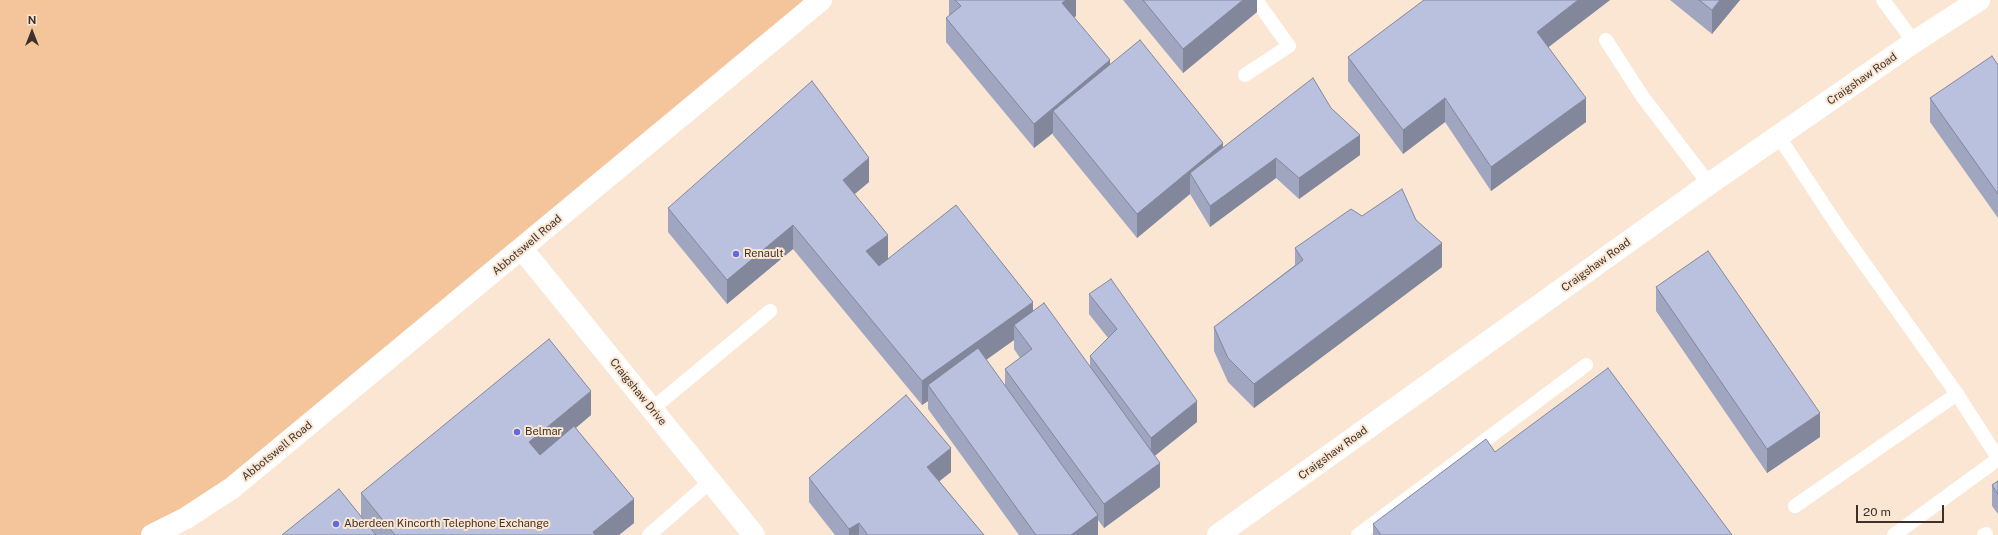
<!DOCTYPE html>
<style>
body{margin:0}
#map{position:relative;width:1998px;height:535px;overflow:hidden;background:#fbe6d3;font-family:"Public Sans",sans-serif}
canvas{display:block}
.north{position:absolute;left:12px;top:12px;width:40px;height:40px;-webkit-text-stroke:3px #fbe6d3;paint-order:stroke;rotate:0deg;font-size:11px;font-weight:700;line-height:16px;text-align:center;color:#3c3229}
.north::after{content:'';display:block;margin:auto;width:14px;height:18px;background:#3c3229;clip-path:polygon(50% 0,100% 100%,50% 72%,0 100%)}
.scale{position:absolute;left:1856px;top:505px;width:88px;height:18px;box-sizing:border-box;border:2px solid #3c3229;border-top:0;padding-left:5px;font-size:12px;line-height:14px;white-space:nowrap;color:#3c3229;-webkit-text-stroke:3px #fbe6d3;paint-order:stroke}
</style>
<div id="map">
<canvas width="1998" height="535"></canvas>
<div class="north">N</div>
<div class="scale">20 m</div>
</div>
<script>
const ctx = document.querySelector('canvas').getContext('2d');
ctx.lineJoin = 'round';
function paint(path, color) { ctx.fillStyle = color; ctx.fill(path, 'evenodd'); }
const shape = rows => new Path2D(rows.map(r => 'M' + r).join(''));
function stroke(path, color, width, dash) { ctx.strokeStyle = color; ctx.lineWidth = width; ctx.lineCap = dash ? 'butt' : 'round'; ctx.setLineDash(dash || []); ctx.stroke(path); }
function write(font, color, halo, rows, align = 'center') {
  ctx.font = font + ' "Public Sans",sans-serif'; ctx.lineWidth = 4; ctx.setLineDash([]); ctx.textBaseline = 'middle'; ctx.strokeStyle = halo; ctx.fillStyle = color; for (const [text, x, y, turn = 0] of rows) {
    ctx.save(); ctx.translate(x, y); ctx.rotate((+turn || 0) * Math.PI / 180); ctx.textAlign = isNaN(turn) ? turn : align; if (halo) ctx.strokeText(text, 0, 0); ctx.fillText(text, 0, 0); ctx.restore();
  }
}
const green = shape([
 [0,0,821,0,352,390,152,535,0,535]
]);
const service = shape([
 [1883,0,1914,42],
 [1606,40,1642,96,1709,184],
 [1245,75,1289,46,1256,0],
 [1779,137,1839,228,1957,394,1998,458],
 [652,409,770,311],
 [1795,506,1957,394],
 [649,535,711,481],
 [1358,535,1586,365],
 [1894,535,1998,459],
 [1984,535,1986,534]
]);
const minor = shape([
 [522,249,754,535],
 [1218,535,1709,184,1914,42,1979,0]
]);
const tertiary = shape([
 [152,535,186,518,232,488,821,0]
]);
const wall = shape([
 [949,0,1076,0,1076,16,1074,17,1110,64,1223,147,1360,155,1299,199,1276,178,1210,227,1190,194,1137,238,1053,135,1053,133,1034,148,946,42,946,18,949,16],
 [1123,0,1257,0,1257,12,1183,73],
 [1610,0,1548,47,1586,122,1491,191,1445,122,1403,154,1348,81,1348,57],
 [1670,0,1740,0,1712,34],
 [1998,65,1998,218,1930,122,1930,98],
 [869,182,854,194,888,259,1033,311,1090,367,1090,356,1108,338,1089,314,1089,294,1197,422,1155,455,1160,487,1104,528,1098,520,1098,535,1019,535,928,409,928,401,922,405,793,249,727,304,668,232,668,208],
 [1014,340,1014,349,1020,358,1005,369,1005,387,986,360],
 [1362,216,1416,220,1442,267,1254,408,1228,382,1214,351,1214,327,1295,265,1295,248],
 [1656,287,1820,437,1767,473,1656,311],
 [591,415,576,428,634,523,619,535,282,535,361,517,361,493],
 [1495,452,1732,535,1373,535,1373,524],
 [951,472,939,481,984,535,835,535,809,502,809,478],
 [1998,481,1998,514,1992,506,1992,485]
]);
const shadedWall = shape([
 [1066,0,1076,0,1076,16,1062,27,1062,3],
 [1243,0,1257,0,1257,12,1183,73,1183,49],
 [1578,0,1610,0,1537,56,1537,32],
 [1720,0,1740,0,1712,34,1712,10],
 [1110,60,1110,85,1053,111,1053,133,1034,148,1034,124],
 [1445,98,1445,122,1403,154,1403,130],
 [1586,98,1586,122,1491,191,1491,167],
 [1360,135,1360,155,1299,199,1299,178],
 [1223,143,1223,167,1190,173,1190,194,1137,238,1137,214],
 [869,158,869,182,843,204,843,180],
 [1276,158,1276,178,1210,227,1210,206],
 [793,225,793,249,727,304,727,280],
 [888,235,888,259,866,275,866,251],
 [1442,243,1442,267,1254,408,1254,384],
 [1033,302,1033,326,1014,325,1014,340,935,396,928,385,928,401,922,405,922,381],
 [591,391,591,415,529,466,529,442],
 [1197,401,1197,422,1151,459,1151,438],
 [1820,413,1820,437,1767,473,1767,449],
 [951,448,951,472,927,491,927,467],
 [1160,463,1160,487,1104,528,1104,504],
 [634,499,634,523,619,535,593,535,593,532],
 [1098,515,1098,535,1071,535],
 [859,523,859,535,849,535,849,529]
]);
const building = shape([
 [955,0,1066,0,1062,3,1110,60,1034,124,946,18,961,6,955,0],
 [1143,0,1243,0,1183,49,1143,0],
 [1424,0,1578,0,1537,32,1586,98,1491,167,1445,98,1403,130,1348,57,1424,0],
 [1699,0,1720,0,1712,10,1699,0],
 [1140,40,1223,143,1137,214,1053,111,1140,40],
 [1992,56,1998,65,1998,194,1930,98,1992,56],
 [1313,78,1331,108,1360,135,1299,178,1276,158,1210,206,1190,173,1313,78],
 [812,81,869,158,843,180,888,235,866,251,879,266,956,205,1033,302,922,381,793,225,727,280,668,208,812,81],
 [1402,189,1416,220,1442,243,1254,384,1228,358,1214,327,1303,260,1295,248,1351,209,1362,216,1402,189],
 [1708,251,1820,413,1767,449,1656,287,1708,251],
 [1111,279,1197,401,1151,438,1090,356,1117,329,1089,294,1111,279],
 [1044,303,1160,463,1104,504,1005,369,1032,349,1014,325,1044,303],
 [549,339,591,391,529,442,540,455,574,426,634,499,593,532,595,535,395,535,361,493,549,339],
 [978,348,1098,515,1071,535,1036,535,928,385,978,348],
 [1608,368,1732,535,1381,535,1373,524,1486,439,1495,452,1608,368],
 [906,395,951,448,927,467,984,535,868,535,859,523,849,529,809,478,906,395],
 [1998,481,1998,494,1992,485,1998,481],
 [339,489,376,535,282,535,339,489]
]);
const markers = [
 [736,254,4,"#5e6be3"],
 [517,432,4,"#5e6be3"],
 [336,524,4,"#5e6be3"]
];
const streetNames = [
 ["Craigshaw Road",1862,79,-35],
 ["Abbotswell Road",527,245,-40],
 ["Craigshaw Road",1596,265,-36],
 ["Craigshaw Drive",638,392,51],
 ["Abbotswell Road",277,451,-39],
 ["Craigshaw Road",1333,453,-36]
];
const poiNames = [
 ["Renault",744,254],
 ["Belmar",525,432],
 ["Aberdeen Kincorth Telephone Exchange",344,524]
];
paint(green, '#f4c49a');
stroke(service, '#fff', 14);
stroke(minor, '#fff', 22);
stroke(tertiary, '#fff', 22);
paint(wall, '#a0a6c0');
paint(shadedWall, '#82879c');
paint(building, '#bac1df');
stroke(building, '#82879c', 1);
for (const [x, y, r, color] of markers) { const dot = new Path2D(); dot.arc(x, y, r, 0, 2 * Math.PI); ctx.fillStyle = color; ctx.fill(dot); stroke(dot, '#fbe6d3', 1.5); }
write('11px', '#3c3229', '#fbe6d3', streetNames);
write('11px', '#3c3229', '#fbe6d3', poiNames, 'left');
</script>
